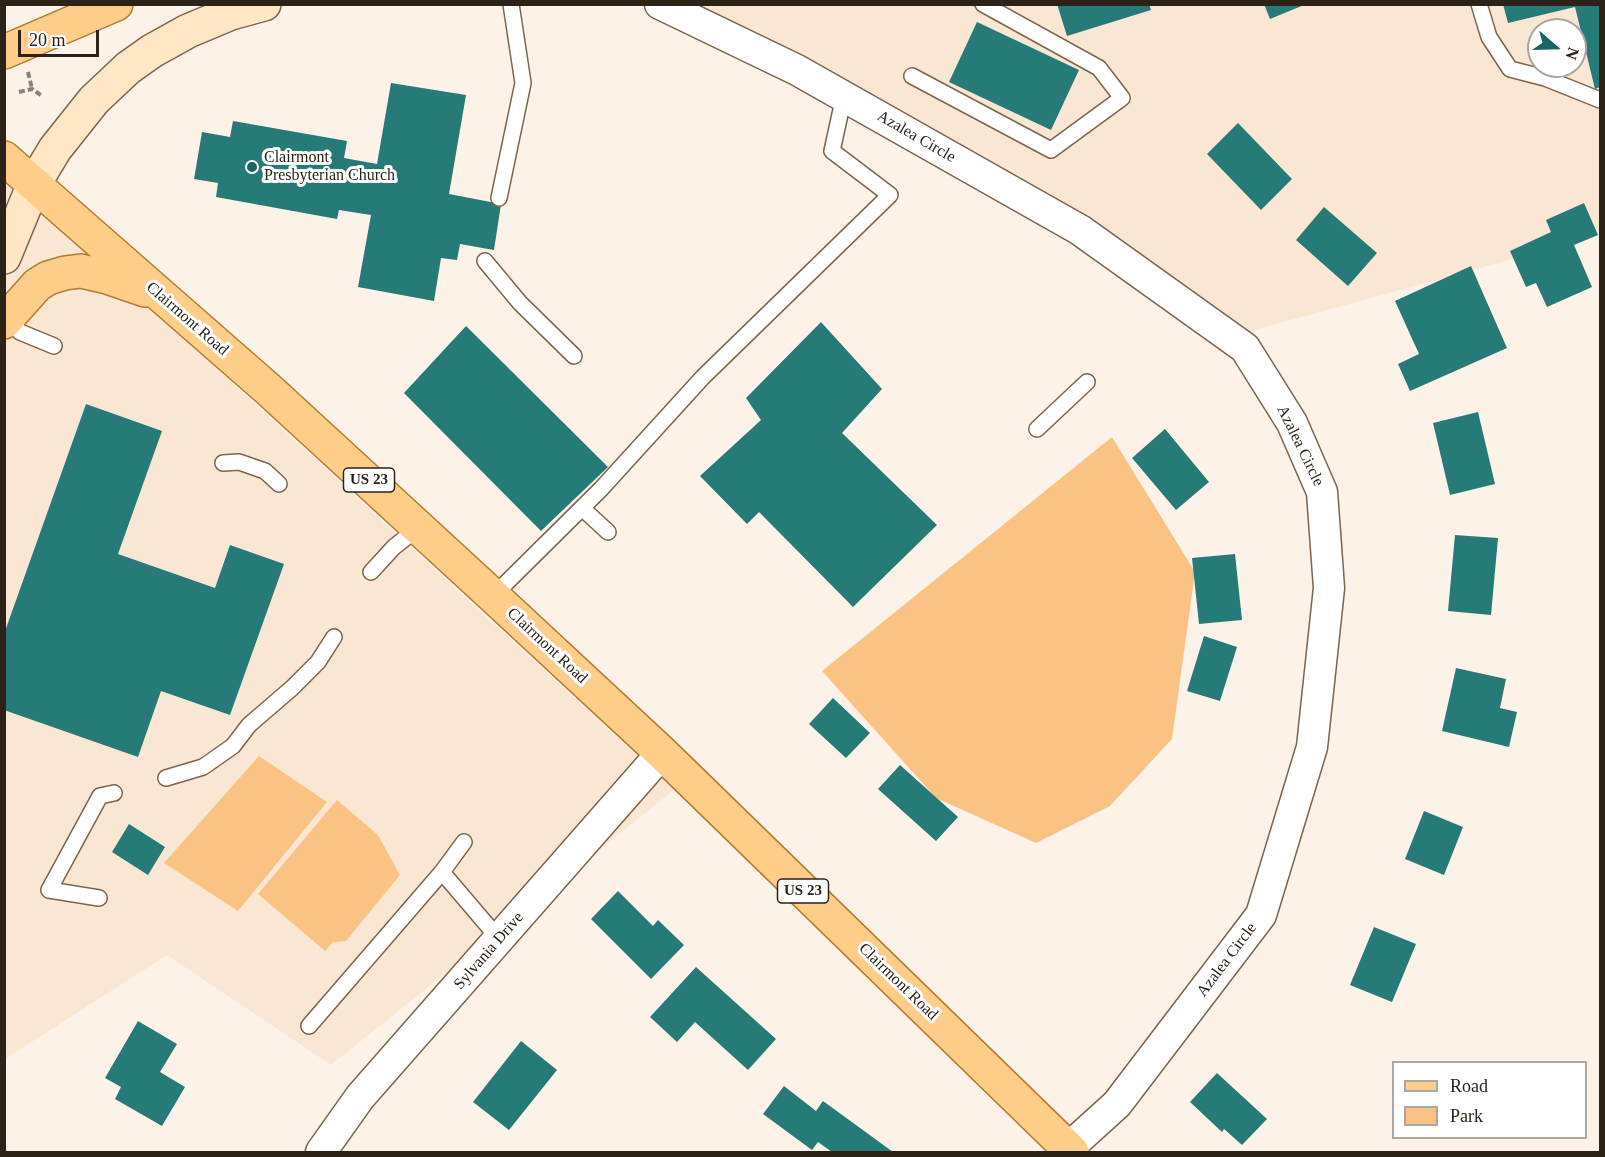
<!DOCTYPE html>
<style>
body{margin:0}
#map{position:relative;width:1605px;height:1157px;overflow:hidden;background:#fcf2e7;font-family:Georgia,serif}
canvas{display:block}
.frame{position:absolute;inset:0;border:6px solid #2c2218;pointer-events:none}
.legend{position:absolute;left:1392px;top:1061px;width:195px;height:78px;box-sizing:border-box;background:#fff;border:2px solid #aba7a3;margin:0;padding:8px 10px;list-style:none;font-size:18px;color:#2c2218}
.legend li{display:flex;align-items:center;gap:12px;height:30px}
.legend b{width:30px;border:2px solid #aba7a3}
.north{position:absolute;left:1527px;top:18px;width:60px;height:60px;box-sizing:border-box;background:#fff;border:2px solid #aba7a3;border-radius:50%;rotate:110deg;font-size:16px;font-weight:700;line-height:24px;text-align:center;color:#2c2218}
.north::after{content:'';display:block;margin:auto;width:21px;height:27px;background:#176664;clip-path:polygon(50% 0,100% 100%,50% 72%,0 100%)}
.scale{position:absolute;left:18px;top:30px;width:81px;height:27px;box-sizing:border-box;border:3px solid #2c2218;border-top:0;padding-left:8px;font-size:18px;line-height:21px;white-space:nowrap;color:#2c2218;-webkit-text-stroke:4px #fff;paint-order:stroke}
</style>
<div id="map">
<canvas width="1605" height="1157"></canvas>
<div class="frame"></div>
<ul class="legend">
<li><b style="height:8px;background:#fecd89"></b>Road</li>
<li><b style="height:16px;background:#fac383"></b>Park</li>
</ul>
<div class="north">N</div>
<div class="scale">20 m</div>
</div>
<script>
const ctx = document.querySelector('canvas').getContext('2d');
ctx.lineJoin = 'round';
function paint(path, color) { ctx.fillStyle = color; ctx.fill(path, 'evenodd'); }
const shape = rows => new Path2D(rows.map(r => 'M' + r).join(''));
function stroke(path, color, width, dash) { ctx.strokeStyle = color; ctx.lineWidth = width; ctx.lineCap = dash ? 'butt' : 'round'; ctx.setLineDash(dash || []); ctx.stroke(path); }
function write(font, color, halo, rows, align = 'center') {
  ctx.font = font + ' Georgia,serif'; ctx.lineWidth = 6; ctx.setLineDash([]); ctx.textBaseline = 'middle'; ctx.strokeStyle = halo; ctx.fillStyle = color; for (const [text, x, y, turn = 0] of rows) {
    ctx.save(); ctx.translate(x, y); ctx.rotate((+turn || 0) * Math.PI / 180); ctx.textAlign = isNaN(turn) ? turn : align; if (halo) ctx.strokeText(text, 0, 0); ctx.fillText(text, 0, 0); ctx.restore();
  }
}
const built = shape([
 [650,5,1600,5,1600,235,1240,334],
 [1539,30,1575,30,1575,66,1539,66],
 [4,172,674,790,331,1065,167,955,5,1059]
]);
const green = shape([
 [1112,437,1195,572,1172,739,1110,806,1036,843,936,798,822,671],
 [259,756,327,802,238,911,164,863],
 [337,800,378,835,400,875,346,941,333,942,325,951,258,894]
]);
const building = shape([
 [1057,4,1149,4,1151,10,1067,36],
 [1264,4,1304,4,1304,5,1270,19],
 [1503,4,1600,4,1600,87,1595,89,1575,7,1508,23],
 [977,22,1079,70,1051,130,949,82],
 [391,83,466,95,449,194,501,204,494,250,460,244,457,260,441,258,434,301,358,287,371,215,339,210,337,219,216,197,218,183,194,179,202,132,230,137,233,121,347,141,344,158,377,164],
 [1238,123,1292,179,1261,210,1207,154],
 [1584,203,1598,235,1574,245,1592,287,1547,307,1536,283,1526,287,1510,251,1551,232,1546,220],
 [1324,207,1377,253,1348,286,1296,240],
 [1471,266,1507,348,1410,391,1398,364,1419,354,1395,301],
 [821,322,882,389,842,433,937,525,853,607,759,512,747,524,700,476,761,420,746,398],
 [466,326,608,467,541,531,404,393],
 [86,404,162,431,118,554,215,588,230,545,284,564,230,715,161,691,138,757,4,710,4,634],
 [1478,412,1495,484,1450,495,1433,423],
 [1165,429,1209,482,1176,510,1132,458],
 [1455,535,1498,538,1491,615,1448,611],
 [1235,554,1242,620,1199,624,1192,558],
 [1204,636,1237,647,1220,701,1187,691],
 [1456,668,1506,679,1500,708,1517,712,1509,747,1442,731],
 [833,698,870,733,846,758,809,724],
 [900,765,958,817,936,841,878,789],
 [1424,811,1463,827,1444,875,1405,859],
 [129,824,165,847,148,875,112,852],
 [618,891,653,926,658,920,684,945,651,979,591,919],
 [1374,927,1416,944,1392,1002,1350,985],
 [696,967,776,1039,748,1070,695,1022,677,1042,650,1017],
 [138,1021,177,1044,160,1072,185,1087,162,1126,115,1099,121,1087,105,1078],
 [521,1041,557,1070,509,1130,473,1102],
 [1217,1073,1267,1119,1242,1145,1224,1129,1222,1132,1190,1102],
 [784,1086,816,1111,823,1101,893,1152,832,1152,818,1142,812,1150,763,1114]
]);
const path = shape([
 [28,72,32,89],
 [19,92,32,89,42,96]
]);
const service = shape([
 [1479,4,1489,37,1510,69,1545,78,1600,100],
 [912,76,1051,150,1122,98,1099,68,983,4],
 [499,198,523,83,511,4],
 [485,261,520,303,574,356],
 [14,313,13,325,20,332,54,346],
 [1037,429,1087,382],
 [223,463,239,462,265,471,279,484],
 [582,508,608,532],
 [371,572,394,547,418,528],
 [493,596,601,489,703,377,890,195,832,151,844,96],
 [166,778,203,767,233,746,249,725,292,688,318,662,334,637],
 [442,872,499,939],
 [99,898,49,890,100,796,114,793],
 [309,1026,442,872,464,842]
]);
const minor = shape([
 [660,4,797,70,1080,230,1245,348,1292,423,1322,492,1329,588,1312,747,1261,915,1117,1104,1064,1152],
 [321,1152,360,1097,662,753]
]);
const secondary = shape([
 [4,257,34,184,55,149,94,100,128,68,152,51,188,31,231,13,264,4]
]);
const primary = shape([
 [4,52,116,4],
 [4,158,269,390,493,596,662,753,1072,1152],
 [4,322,37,285,48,278,65,273,81,271,107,277,145,290]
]);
const markers = [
 [252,167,6,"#176664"]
];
const shields = [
 [369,480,51],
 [803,891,51]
];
const shieldNames = [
 ["US 23",369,480],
 ["US 23",803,891]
];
const streetNames = [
 ["Azalea Circle",916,137,30],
 ["Clairmont Road",187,319,41],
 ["Azalea Circle",1300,446,64],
 ["Clairmont Road",547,646,43],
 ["Sylvania Drive",489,951,-49],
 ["Azalea Circle",1227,960,-53],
 ["Clairmont Road",898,982,44]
];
const poiNames = [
 ["Clairmont",264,158],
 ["Presbyterian Church",264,176]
];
paint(built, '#fae7d3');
paint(green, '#fac383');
paint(building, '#267a78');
stroke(service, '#7b654c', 18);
stroke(minor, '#7b654c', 33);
stroke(secondary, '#7b654c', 36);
stroke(primary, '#b47b2f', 36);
stroke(path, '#8b8177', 4, [6, 3]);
stroke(service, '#fff', 15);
stroke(minor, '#fff', 30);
stroke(secondary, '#ffe6c4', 33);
stroke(primary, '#fecd89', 33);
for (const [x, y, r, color] of markers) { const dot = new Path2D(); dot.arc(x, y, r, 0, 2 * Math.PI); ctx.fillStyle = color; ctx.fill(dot); stroke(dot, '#fff', 2); }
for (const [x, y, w] of shields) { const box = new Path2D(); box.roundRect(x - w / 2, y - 12, w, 24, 4.5); ctx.fillStyle = '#fff'; ctx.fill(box); stroke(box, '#2c2218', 1.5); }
write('bold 15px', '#2c2218', null, shieldNames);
write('16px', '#2c2218', '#fff', streetNames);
write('16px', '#2c2218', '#fff', poiNames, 'left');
</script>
